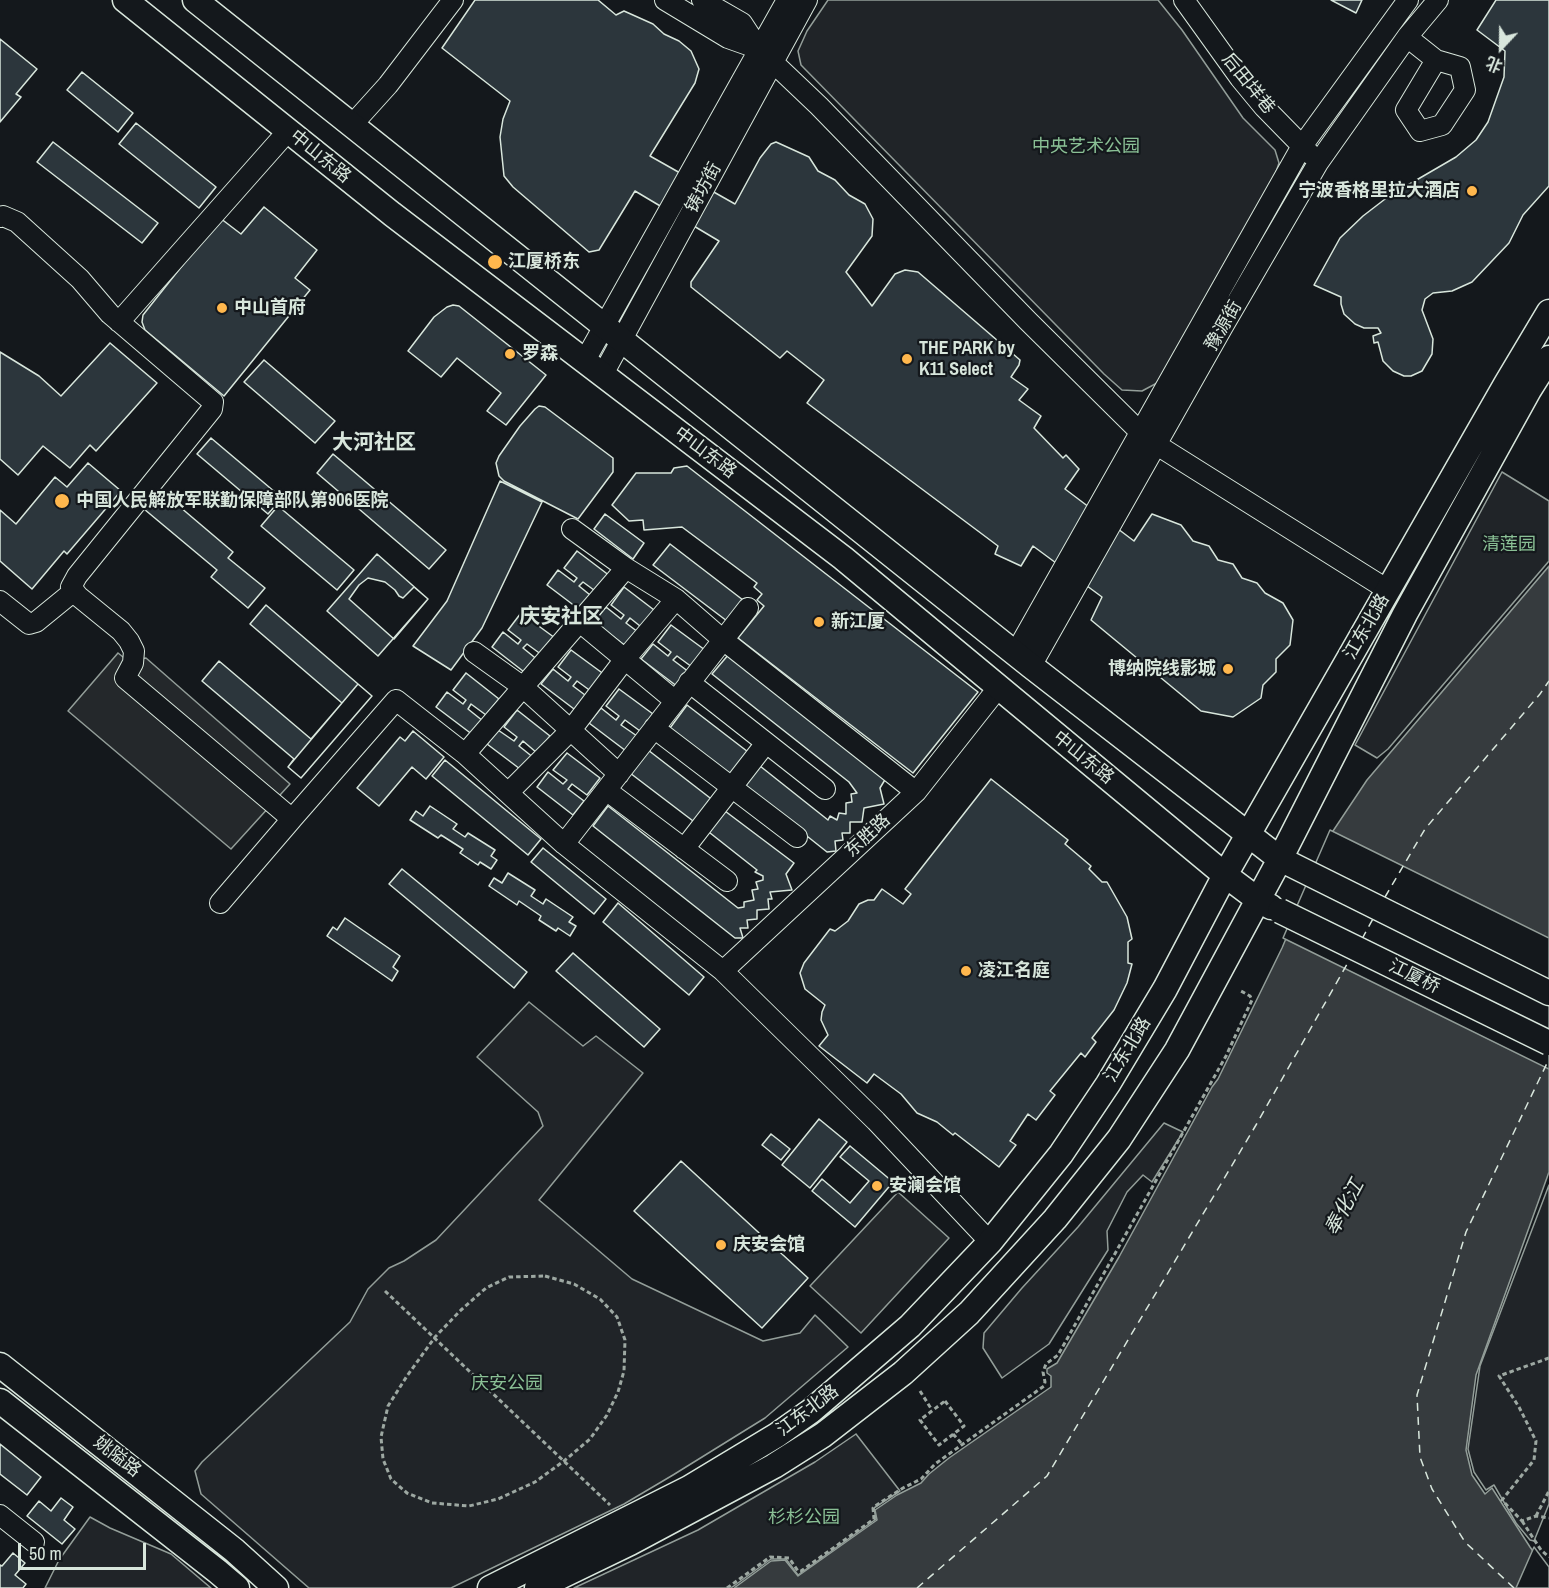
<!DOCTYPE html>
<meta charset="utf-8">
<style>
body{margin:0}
#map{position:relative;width:1549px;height:1588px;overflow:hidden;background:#14181c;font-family:"Archivo Narrow","Noto Sans SC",sans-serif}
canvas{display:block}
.north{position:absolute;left:1471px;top:18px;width:60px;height:60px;-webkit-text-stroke:4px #14181c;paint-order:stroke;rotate:202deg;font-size:16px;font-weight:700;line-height:24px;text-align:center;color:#d8e6dc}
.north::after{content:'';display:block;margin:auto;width:21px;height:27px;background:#d8e6dc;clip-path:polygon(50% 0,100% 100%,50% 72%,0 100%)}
.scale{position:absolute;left:18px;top:1543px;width:128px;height:27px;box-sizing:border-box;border:3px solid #d8e6dc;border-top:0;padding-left:8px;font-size:18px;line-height:21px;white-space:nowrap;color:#d8e6dc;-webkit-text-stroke:4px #14181c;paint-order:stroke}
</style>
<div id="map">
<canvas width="1549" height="1588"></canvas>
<div class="north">北</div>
<div class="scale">50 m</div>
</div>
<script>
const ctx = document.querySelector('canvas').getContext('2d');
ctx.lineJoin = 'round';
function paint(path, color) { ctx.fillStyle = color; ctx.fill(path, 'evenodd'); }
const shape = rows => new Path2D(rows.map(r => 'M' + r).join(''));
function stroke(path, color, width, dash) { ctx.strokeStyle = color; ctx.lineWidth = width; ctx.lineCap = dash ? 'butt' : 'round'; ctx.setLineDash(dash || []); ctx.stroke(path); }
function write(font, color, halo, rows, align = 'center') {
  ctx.font = font + ' "Archivo Narrow","Noto Sans SC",sans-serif'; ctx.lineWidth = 4.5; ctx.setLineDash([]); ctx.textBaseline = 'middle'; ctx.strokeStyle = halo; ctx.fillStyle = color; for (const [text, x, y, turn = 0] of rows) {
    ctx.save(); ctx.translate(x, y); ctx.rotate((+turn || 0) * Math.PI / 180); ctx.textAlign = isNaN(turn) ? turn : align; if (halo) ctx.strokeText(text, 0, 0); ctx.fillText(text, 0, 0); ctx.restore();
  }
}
const green = shape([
 [828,0,1158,0,1182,30,1243,118,1275,150,1279,163,1273,181,1157,383,1142,391,1122,390,1104,374,801,65,798,51,807,31,828,0],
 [1502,472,1549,501,1549,561,1388,749,1377,758,1355,745,1502,472],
 [529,1002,583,1046,596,1036,643,1073,539,1200,632,1279,763,1341,800,1333,815,1315,848,1347,765,1418,673,1475,624,1504,451,1588,309,1588,201,1494,195,1471,202,1462,350,1322,368,1289,389,1268,404,1261,436,1240,543,1126,538,1112,477,1057,529,1002],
 [1164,1123,1183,1132,1152,1182,1143,1175,1127,1192,1107,1231,1108,1250,1049,1344,1002,1378,983,1348,984,1333,1022,1288,1078,1227,1164,1123],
 [1549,1185,1549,1504,1534,1541,1530,1540,1516,1523,1494,1485,1486,1490,1474,1472,1468,1449,1480,1366,1549,1185],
 [856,1434,900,1491,874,1508,876,1519,798,1575,786,1559,771,1559,731,1588,574,1588,698,1530,815,1462,856,1434],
 [90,1517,110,1528,171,1554,211,1588,45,1588,59,1560,90,1517]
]);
const parking = shape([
 [118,653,128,661,146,658,290,784,231,849,68,711,118,653],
 [898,1192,949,1238,861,1333,810,1286,898,1192]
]);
const water = shape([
 [1549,566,1549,1172,1476,1375,1466,1450,1472,1475,1485,1494,1492,1488,1530,1547,1545,1568,1549,1588,734,1588,771,1561,785,1560,798,1576,877,1520,875,1510,897,1495,921,1483,929,1474,949,1458,1051,1387,1051,1376,1047,1373,1047,1369,1057,1363,1119,1257,1212,1087,1218,1079,1282,948,1329,837,1367,780,1549,566]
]);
const pier = shape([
 [1330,830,1549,938,1549,1069,1283,938,1330,830],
 [1534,1547,1549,1567,1549,1588,1516,1588,1534,1547]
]);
const ferry = shape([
 [1385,897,1425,829,1540,694,1549,681],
 [1362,939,1374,917],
 [917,1588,1047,1476,1256,1125,1350,959],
 [1514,1588,1465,1542,1432,1489,1420,1457,1417,1395,1466,1232,1549,1059]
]);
const building = shape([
 [475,0,598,0,616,15,624,11,653,24,664,34,679,41,691,51,699,69,695,83,650,156,735,204,760,158,771,144,776,142,809,157,818,171,835,180,849,195,865,204,873,219,872,236,846,272,872,306,895,274,905,270,918,272,1020,360,1019,365,1011,377,1028,389,1019,400,1041,416,1034,428,1063,458,1066,455,1079,469,1065,489,1134,541,1152,514,1181,525,1193,541,1209,546,1218,560,1233,564,1242,578,1257,583,1265,593,1283,603,1293,620,1290,645,1276,659,1276,672,1263,685,1261,698,1233,717,1201,711,1091,620,1102,597,1033,546,1021,566,995,554,998,546,807,403,824,380,787,351,780,358,691,287,691,282,719,241,635,191,599,250,589,252,513,187,504,176,500,137,503,119,510,101,442,48,475,0],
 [1331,0,1362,0,1356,13,1331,0],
 [1496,0,1549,0,1549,186,1523,215,1509,243,1472,282,1452,291,1433,293,1425,299,1422,310,1433,339,1432,354,1422,371,1411,376,1404,376,1393,371,1383,361,1378,342,1374,343,1373,336,1381,333,1378,328,1364,328,1355,324,1344,314,1341,304,1341,297,1314,285,1340,238,1363,216,1389,196,1456,157,1476,140,1488,122,1504,77,1505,51,1477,30,1496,0],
 [0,39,37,69,16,94,21,97,0,122,0,39],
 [82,72,133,113,118,132,67,90,82,72],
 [136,123,216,187,199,208,119,144,136,123],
 [53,142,158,223,142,243,37,162,53,142],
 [264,207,317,250,295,278,310,290,224,396,145,330,142,322,143,315,220,218,241,234,264,207],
 [453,305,459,306,546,375,506,425,487,411,501,393,457,358,441,377,408,351,434,317,447,307,453,305],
 [110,343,157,383,96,451,90,445,70,468,43,446,18,475,0,459,0,352,39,376,61,396,110,343],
 [264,360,335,421,315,443,244,382,264,360],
 [539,406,545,407,613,458,613,472,578,519,504,481,499,476,496,463,499,456,520,426,535,409,539,406],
 [211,438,282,498,268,514,197,454,211,438],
 [333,454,446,550,429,569,317,473,333,454],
 [88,463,121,491,67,554,64,551,32,589,0,561,0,510,16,524,55,477,67,487,88,463],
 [687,466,978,692,913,773,738,638,764,606,757,600,762,594,754,587,757,583,682,527,644,530,643,520,629,521,612,505,636,473,671,473,674,468,687,466],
 [500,481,542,502,482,628,451,670,413,646,447,601,500,481],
 [160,490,233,552,228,558,265,588,248,608,211,577,217,570,144,509,160,490],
 [278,506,354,570,337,590,261,526,278,506],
 [605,514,644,543,633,559,594,529,605,514],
 [670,544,743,600,727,621,653,565,670,544],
 [577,551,610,576,598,593,583,582,579,586,595,599,584,613,547,585,558,570,574,582,577,578,564,568,577,551],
 [377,554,428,599,378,656,327,611,377,554],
 [368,578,385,582,395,590,399,596,403,598,414,587,428,599,394,639,349,599,359,585,368,578],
 [624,587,658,613,645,630,630,618,626,623,642,635,631,650,594,622,606,607,621,619,624,615,611,605,624,587],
 [266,605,372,696,301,778,288,767,294,759,202,681,219,661,311,739,342,703,250,624,266,605],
 [521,613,555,638,542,655,527,644,523,648,539,661,528,675,492,647,503,632,518,644,521,640,508,630,521,613],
 [671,625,705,650,692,667,677,656,673,660,689,672,678,687,641,659,653,644,668,656,671,652,658,642,671,625],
 [571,650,605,675,592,692,577,681,573,686,589,698,578,712,541,684,553,669,568,681,571,677,558,667,571,650],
 [729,654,886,778,880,788,884,804,864,808,862,822,850,822,850,833,842,833,843,840,835,841,836,851,827,852,744,786,760,766,828,820,830,816,837,820,839,813,846,814,846,803,852,802,851,794,857,793,849,782,712,674,729,654],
 [466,673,499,699,486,715,471,704,468,709,483,721,473,735,436,707,447,692,463,704,466,700,453,690,466,673],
 [358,684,372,696,301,778,288,767,358,684],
 [619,689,653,714,640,731,625,720,621,725,637,736,626,751,589,723,601,708,616,720,619,716,606,706,619,689],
 [687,705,752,755,734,778,670,728,687,705],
 [517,710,550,736,537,753,523,741,519,746,534,758,524,772,487,744,498,730,514,741,517,737,504,727,517,710],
 [413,731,444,757,426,779,412,767,379,806,357,788,400,737,405,741,413,731],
 [648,750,714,801,697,824,630,773,648,750],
 [567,753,600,778,587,795,572,784,568,789,584,801,573,815,537,787,548,772,563,784,567,780,553,770,567,753],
 [445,760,541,839,528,855,432,776,445,760],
 [991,779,1068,840,1065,844,1091,866,1089,869,1102,882,1107,882,1127,917,1132,939,1128,942,1128,963,1132,964,1127,983,1114,1010,1092,1038,1096,1042,1085,1057,1081,1053,1050,1091,1055,1095,1036,1120,1028,1114,1010,1141,1016,1145,999,1167,955,1133,953,1135,937,1122,917,1113,901,1094,874,1074,867,1083,819,1046,828,1035,821,1020,822,1012,825,1005,805,989,800,973,804,963,830,929,835,931,848,921,859,904,868,900,874,900,882,889,903,904,911,894,905,889,991,779],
 [430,806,457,824,453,829,465,837,468,833,495,850,491,856,497,860,491,869,480,862,478,865,460,853,463,849,441,835,438,838,410,820,416,811,423,816,430,806],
 [608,806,738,908,744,907,744,902,754,900,752,890,758,889,756,882,763,880,763,876,755,872,757,870,705,829,721,808,794,863,786,874,792,890,770,892,772,899,768,899,769,909,757,910,757,919,747,920,748,928,740,928,743,938,735,938,593,826,608,806],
 [543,848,606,899,594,914,531,862,543,848],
 [402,869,527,972,514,988,389,884,402,869],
 [508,873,535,890,531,896,543,904,546,899,573,917,569,922,576,926,570,936,558,928,556,931,539,920,541,916,519,901,517,905,489,886,494,878,502,883,508,873],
 [618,903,704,977,689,995,603,922,618,903],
 [345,918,400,956,393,967,398,971,392,981,327,936,333,927,337,930,345,918],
 [573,953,660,1029,644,1047,556,971,573,953],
 [819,1119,847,1142,810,1188,782,1165,819,1119],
 [771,1134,790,1149,781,1160,762,1145,771,1134],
 [850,1146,893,1182,855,1227,812,1191,822,1179,850,1203,869,1181,840,1157,850,1146],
 [681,1161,808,1278,762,1328,634,1211,681,1161],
 [0,1444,41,1477,27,1495,0,1474,0,1444],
 [61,1498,73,1507,64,1520,75,1529,62,1544,27,1516,39,1501,51,1511,61,1498],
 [13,1553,25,1563,15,1575,26,1584,23,1588,0,1588,0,1565,2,1566,13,1553]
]);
const path = shape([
 [545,1276,574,1284,600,1299,617,1317,625,1340,624,1371,618,1392,607,1415,590,1439,564,1461,535,1482,498,1499,469,1506,432,1503,407,1493,391,1479,383,1459,381,1437,388,1406,407,1376,435,1337,461,1310,486,1288,509,1277,545,1276],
 [385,1291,610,1505],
 [1549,1358,1499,1376,1519,1407,1536,1441,1534,1460,1502,1500,1522,1521,1536,1516,1549,1518],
 [920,1391,932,1410],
 [945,1401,964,1426,939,1445,920,1420,945,1401],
 [953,1434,962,1444],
 [1536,1516,1549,1491],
 [1522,1521,1541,1550,1549,1557],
 [727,1588,770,1557,789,1558,798,1571,801,1571,874,1519,873,1508,875,1506,903,1488,921,1479,935,1464,1044,1386,1045,1382,1043,1372,1046,1364,1058,1355,1226,1056,1252,1000,1250,996,1241,991]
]);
const minor = shape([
 [665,0,728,38,759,49],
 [702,0,742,23,759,49,819,106,1028,321,1140,432,1157,445,1388,590],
 [1184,0,1240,78,1264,107,1310,154],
 [1407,37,1436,60,1406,110,1420,131,1442,125,1465,90,1460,67,1436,60],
 [351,126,388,85,453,0],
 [0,217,3,216,17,222,80,279,110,314,213,402,212,409,77,576,71,587,78,596,121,631,129,641,134,651,133,663,125,678,292,819,396,700,465,754,564,844,723,971,876,1121,990,1242],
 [119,322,288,131],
 [584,362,787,0],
 [602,376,807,0],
 [572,529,626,568,676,599,722,639,916,792],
 [0,601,29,624,36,622,74,591],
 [580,622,674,700],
 [474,652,523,687,619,774],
 [1015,654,1302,146,1408,0],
 [1031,666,1222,328,1318,163,1407,37,1438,0],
 [689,682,825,789],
 [654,728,797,837],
 [465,754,626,568],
 [606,790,727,881],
 [508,793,571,730,625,659,676,599],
 [564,844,748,608],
 [684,849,766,743],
 [220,903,292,819],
 [723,971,916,792,998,688],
 [0,1515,34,1542]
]);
const major = shape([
 [125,0,392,214,843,558,1225,875,1257,899,1271,907],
 [195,0,1031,666,1280,859,1549,993],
 [0,1365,234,1550,276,1588],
 [0,1401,217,1571,237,1588],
 [490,1588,689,1488,777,1435,811,1411,910,1326,990,1242,1061,1154,1108,1084,1165,989,1225,875,1506,384,1549,312],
 [537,1588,630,1543,774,1466,823,1435,903,1373,969,1313,1055,1219,1119,1139,1177,1050,1280,859,1405,614,1529,390,1549,358]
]);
const majorBridge = shape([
 [1280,911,1549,1043]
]);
const markers = [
 [1472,191,6,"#ffb74d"],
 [495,262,8,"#ffb74d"],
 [222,308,6,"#ffb74d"],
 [510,354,6,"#ffb74d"],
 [907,359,6,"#ffb74d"],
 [62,501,8,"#ffb74d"],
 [819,622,6,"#ffb74d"],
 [1228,669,6,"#ffb74d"],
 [966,971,6,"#ffb74d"],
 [877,1186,6,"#ffb74d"],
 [721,1245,6,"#ffb74d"]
];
const streetNames = [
 ["后田垟巷",1248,84,51],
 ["中山东路",320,157,39],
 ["铸坊街",704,188,-61],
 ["豫源街",1224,326,-60],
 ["中山东路",705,453,37],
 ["江东北路",1367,627,-60],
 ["中山东路",1083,758,39],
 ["东胜路",868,836,-43],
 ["江厦桥",1414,977,26],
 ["江东北路",1128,1050,-59],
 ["江东北路",808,1411,-37],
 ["姚隘路",117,1457,38]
];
const parkNames = [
 ["中央艺术公园",1086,147],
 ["清莲园",1509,545],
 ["庆安公园",507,1384],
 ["杉杉公园",804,1518]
];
const poiNames = [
 ["宁波香格里拉大酒店",1460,191,"right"],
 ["江厦桥东",508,262],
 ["中山首府",234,308],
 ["THE PARK by",919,349],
 ["K11 Select",919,370],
 ["罗森",522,354],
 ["中国人民解放军联勤保障部队第906医院",76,501],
 ["新江厦",831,622],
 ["博纳院线影城",1216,669,"right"],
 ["凌江名庭",978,971],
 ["安澜会馆",889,1186],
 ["庆安会馆",733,1245]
];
const waterNames = [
 ["奉化江",1345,1208,-62]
];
const quarterNames = [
 ["大河社区",374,443],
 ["庆安社区",561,617]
];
paint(green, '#202428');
stroke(green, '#939e99', 1.5);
paint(parking, '#24282b');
stroke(parking, '#939e99', 1.5);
paint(water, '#363b3e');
stroke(water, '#939e99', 1.5);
paint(pier, '#14181c');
stroke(pier, '#939e99', 1.5);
stroke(ferry, '#d8e6dc', 1.5, [8, 6]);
paint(building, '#2c363c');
stroke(building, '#d8e6dc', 1.5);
stroke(minor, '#d8e6dc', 22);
stroke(major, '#d8e6dc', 27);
stroke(path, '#9da8a2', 3, [4.5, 3]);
stroke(minor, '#14181c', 20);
stroke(major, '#14181c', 24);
stroke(majorBridge, '#d8e6dc', 27, []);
stroke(majorBridge, '#14181c', 24);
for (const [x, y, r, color] of markers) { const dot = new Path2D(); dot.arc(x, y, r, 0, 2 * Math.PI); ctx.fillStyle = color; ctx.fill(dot); stroke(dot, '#14181c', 2); }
write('18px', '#d8e6dc', '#14181c', streetNames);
write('18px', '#8ac095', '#14181c', parkNames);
write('bold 18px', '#d8e6dc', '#14181c', poiNames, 'left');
write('italic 20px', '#d8e6dc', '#14181c', waterNames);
write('bold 21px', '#d8e6dc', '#14181c', quarterNames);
</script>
